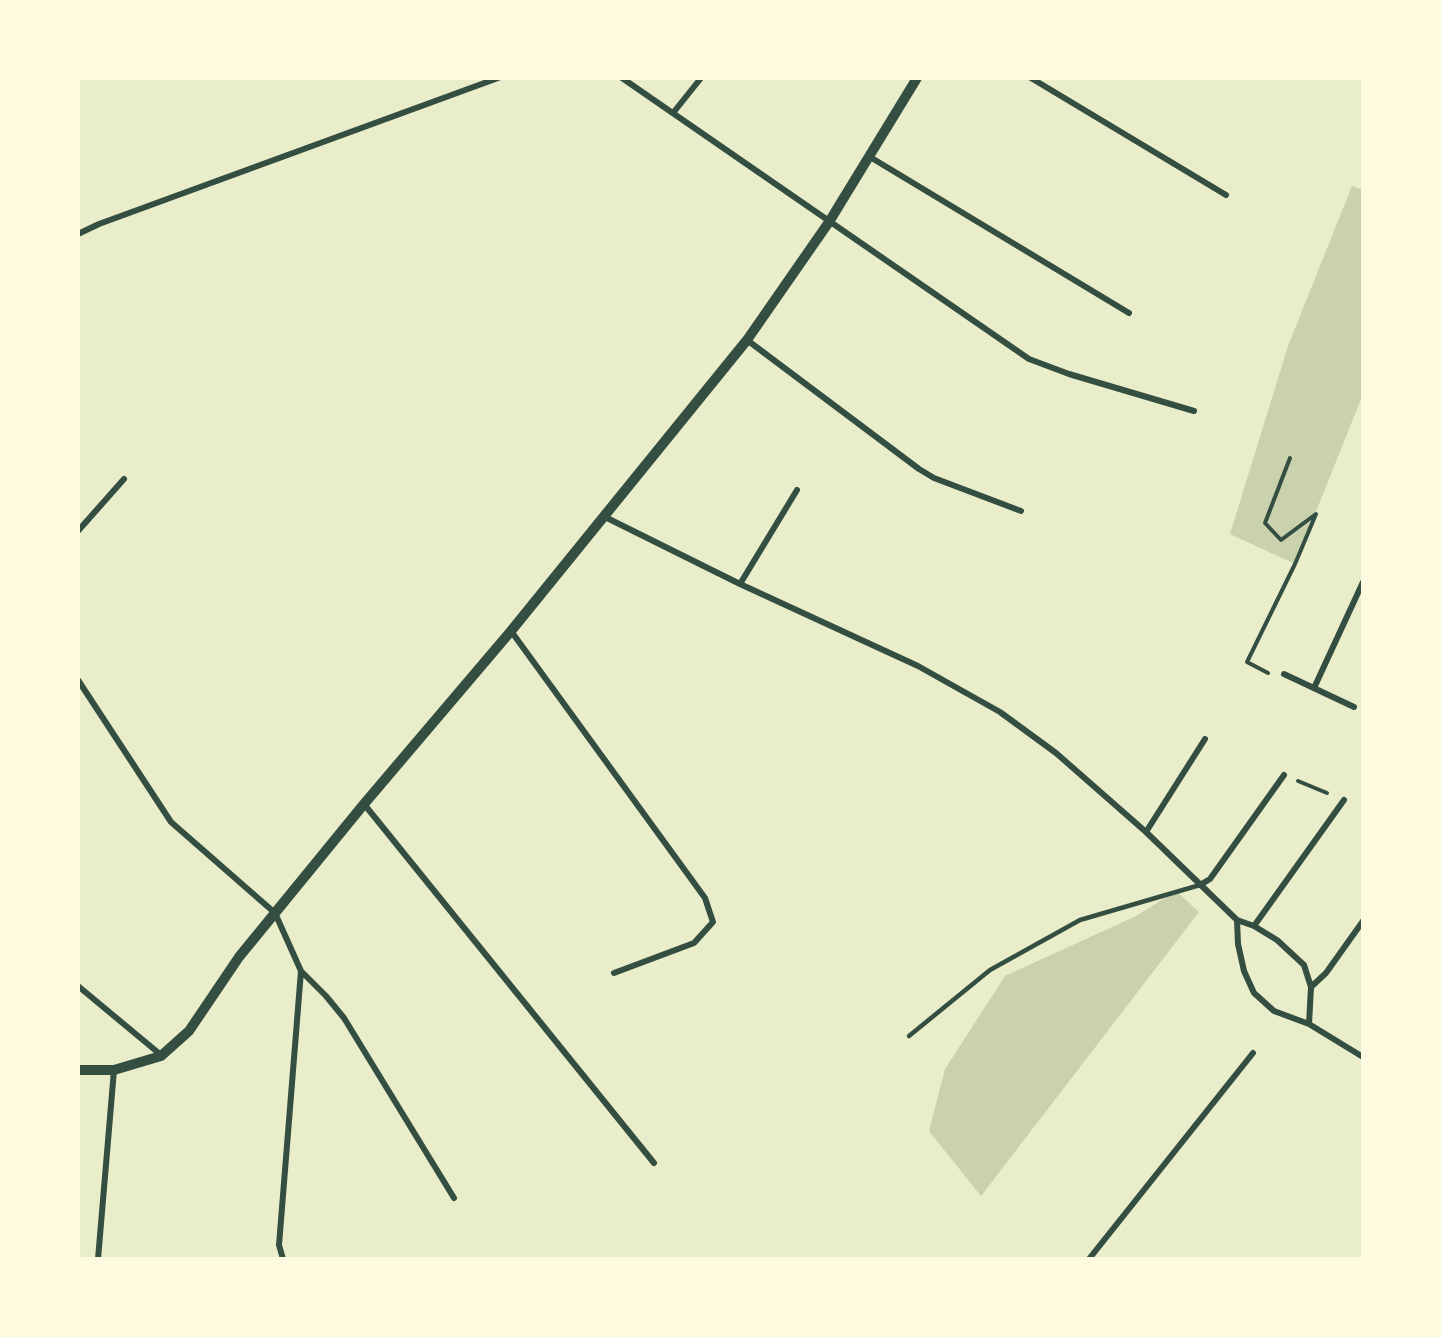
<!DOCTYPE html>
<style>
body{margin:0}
#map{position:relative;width:1441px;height:1337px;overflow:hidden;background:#e9edc9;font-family:"Space Grotesk",sans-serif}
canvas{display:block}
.frame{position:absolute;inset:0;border:80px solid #fefae0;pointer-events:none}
</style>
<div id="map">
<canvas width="1441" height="1337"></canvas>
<div class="frame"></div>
</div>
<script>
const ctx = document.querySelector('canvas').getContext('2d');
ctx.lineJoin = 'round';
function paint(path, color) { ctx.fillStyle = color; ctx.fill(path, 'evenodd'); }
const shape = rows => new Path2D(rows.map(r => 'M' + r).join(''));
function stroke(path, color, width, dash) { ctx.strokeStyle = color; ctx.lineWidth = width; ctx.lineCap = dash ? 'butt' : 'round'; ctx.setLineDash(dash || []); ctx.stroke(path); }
const green = shape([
 [1352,186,1363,190,1363,394,1295,564,1230,534,1288,346],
 [1176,891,1199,912,981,1196,929,1131,945,1069,1005,976,1136,916]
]);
const path = shape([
 [1268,673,1247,662,1295,564,1316,514,1281,540,1265,523,1290,458],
 [1298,781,1327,793]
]);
const service = shape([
 [909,1036,990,970,1080,920,1200,885]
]);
const minor = shape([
 [622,78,1029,359,1069,374,1194,411],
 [1031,78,1226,195],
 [673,113,701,78],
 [870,157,1129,313],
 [78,234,99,224,498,78],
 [747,340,919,469,934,478,1021,511],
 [603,516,740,584,918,666,1000,712,1056,753,1146,832,1237,920,1254,926,1277,940,1304,965,1311,987,1309,1024],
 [78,531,124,479],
 [740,584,797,490],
 [511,631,705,898,713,922,694,943,614,973],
 [1284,674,1354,707],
 [78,680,171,822,275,913,301,971,326,996,344,1018,454,1198],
 [1314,688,1363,582],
 [364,804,654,1163],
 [1146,832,1205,739],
 [1200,885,1210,879,1284,775],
 [1237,920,1238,944,1244,971,1254,993,1274,1011,1309,1024,1363,1057],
 [1254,926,1344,800],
 [78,986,161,1055],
 [1311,987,1326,973,1363,921],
 [98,1259,114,1070],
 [283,1259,279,1245,301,971],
 [1089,1259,1253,1053]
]);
const tertiary = shape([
 [78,1070,114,1070,161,1056,189,1031,239,957,364,804,511,631,747,340,829,222,917,78]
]);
paint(green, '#cad2ad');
stroke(path, '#344e41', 4);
stroke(service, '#344e41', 4.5);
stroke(minor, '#344e41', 6);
stroke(tertiary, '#344e41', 10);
</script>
